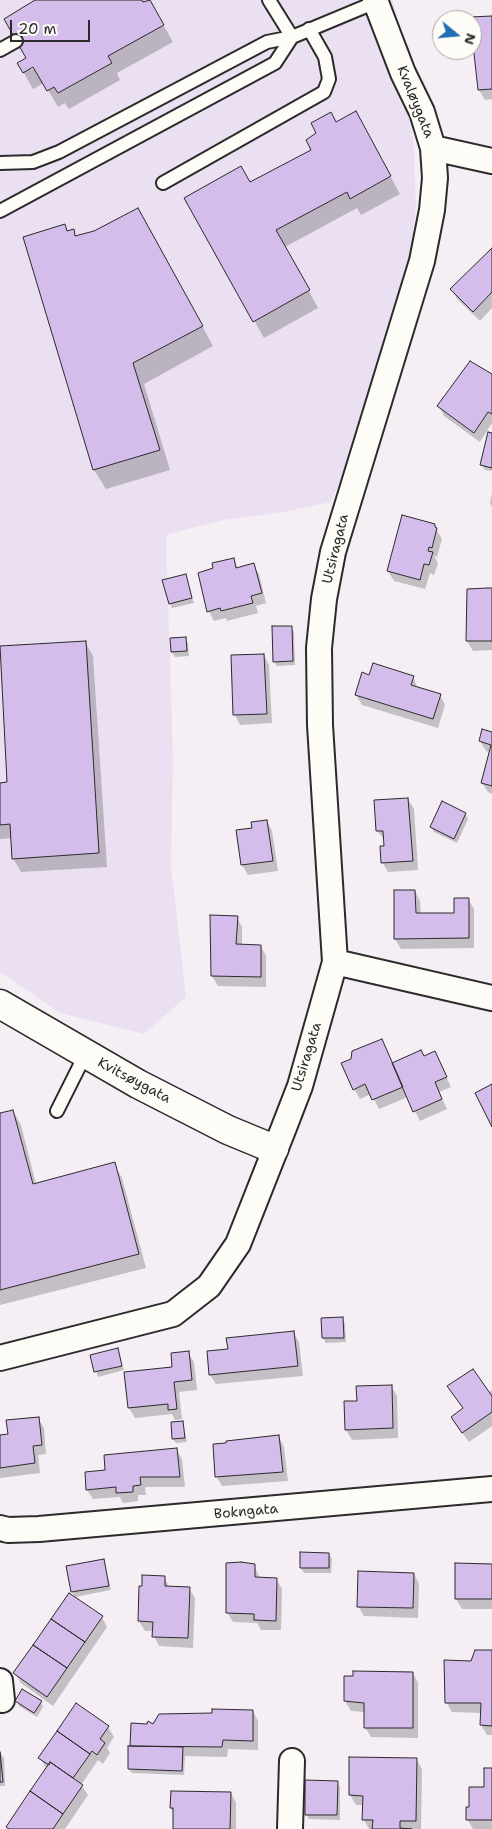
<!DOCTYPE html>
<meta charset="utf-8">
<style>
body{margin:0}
#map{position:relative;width:492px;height:1829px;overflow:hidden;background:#f5eff5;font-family:"Shantell Sans",sans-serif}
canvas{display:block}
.north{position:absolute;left:432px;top:10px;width:50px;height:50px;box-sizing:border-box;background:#fdfcf7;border:1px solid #a9a8a5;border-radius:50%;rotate:107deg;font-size:14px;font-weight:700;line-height:20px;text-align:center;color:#2b2b2b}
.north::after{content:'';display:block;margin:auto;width:18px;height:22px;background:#1f6fb2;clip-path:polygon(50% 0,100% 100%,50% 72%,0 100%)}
.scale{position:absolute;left:10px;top:20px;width:80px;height:22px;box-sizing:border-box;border:2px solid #2b2b2b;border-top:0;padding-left:6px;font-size:15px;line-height:18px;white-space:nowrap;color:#2b2b2b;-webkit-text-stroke:4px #fdfcf7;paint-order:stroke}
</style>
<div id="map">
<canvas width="492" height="1829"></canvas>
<div class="north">N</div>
<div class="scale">20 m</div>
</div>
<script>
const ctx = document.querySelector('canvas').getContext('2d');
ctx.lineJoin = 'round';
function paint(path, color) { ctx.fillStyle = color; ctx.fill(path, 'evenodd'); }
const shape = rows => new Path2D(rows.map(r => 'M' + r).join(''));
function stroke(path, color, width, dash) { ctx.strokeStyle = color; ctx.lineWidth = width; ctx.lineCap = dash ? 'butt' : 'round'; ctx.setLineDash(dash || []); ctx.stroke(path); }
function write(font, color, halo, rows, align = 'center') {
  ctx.font = font + ' "Shantell Sans",sans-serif'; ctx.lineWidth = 4.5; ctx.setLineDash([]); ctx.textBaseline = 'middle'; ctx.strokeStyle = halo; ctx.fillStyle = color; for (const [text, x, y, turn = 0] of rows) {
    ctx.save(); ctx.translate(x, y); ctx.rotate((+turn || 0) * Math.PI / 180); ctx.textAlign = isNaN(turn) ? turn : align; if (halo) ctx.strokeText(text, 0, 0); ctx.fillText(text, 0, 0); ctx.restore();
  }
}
const built = shape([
 [0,0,393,0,397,17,414,148,416,206,409,266,362,423,339,483,331,502,278,513,223,520,166,535,173,758,171,865,186,997,144,1034,60,1013,0,972]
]);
const shadow = shape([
 [37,0,144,0,145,2,149,0,173,42,117,73,120,80,69,109,65,103,58,107,44,83,33,89,19,64,28,59],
 [39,65,31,70,31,67],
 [492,17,492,99,485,100,479,90],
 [336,124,365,130,400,194,361,215,357,208,285,247,318,308,264,338,186,198,249,184,312,150],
 [64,226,68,232,73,231,76,237,149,229,213,346,144,384,170,470,106,489,94,470,25,238],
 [492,250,492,308,480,321,457,299,451,289],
 [492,376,492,423,480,442,444,416,439,406],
 [492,434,492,471,485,470,482,465],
 [492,493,492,507,490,503],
 [434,526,442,539,437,557,434,556,438,563,434,575,430,573,425,589,394,581,388,571],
 [233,559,238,568,253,565,259,574,266,603,256,606,258,613,227,621,226,618,214,621,209,611,215,569],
 [185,575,194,603,172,608,170,603],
 [492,589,492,650,473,651,467,641],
 [291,627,294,632,295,665,277,666,274,661],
 [185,638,188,643,189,656,175,657,172,652],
 [85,642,93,656,107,867,21,872,13,858,12,838,0,839,0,784,8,784,0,648],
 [264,655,269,665,272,723,240,725,235,715],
 [370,676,413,677,418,689,440,695,445,705,438,728,362,705,356,695],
 [492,733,492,794,488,792,482,783,490,752,486,751,480,741],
 [408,799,414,809,418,870,388,872,382,862,385,840,377,831],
 [443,803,466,814,468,819,457,843,434,832,431,827],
 [267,821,272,831,278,871,248,875,242,865,237,831,254,829],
 [415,891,420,901,421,915,455,914,468,899,474,909,474,948,401,949,395,939],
 [237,917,242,927,242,945,261,946,266,956,266,987,218,986,212,976],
 [382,1040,393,1064,435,1053,451,1087,439,1092,447,1109,420,1121,408,1097,379,1109,371,1094,360,1099,354,1089,353,1059],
 [13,1111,21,1125,36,1184,114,1164,122,1178,146,1268,0,1305,0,1115],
 [343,1319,345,1324,346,1342,326,1343,323,1338],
 [293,1332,299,1342,303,1376,216,1384,210,1375,229,1350],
 [117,1350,124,1370,98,1377,91,1356],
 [188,1353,194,1362,197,1390,179,1392,182,1419,175,1420,172,1414,135,1418,129,1408,125,1373,173,1368],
 [391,1386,397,1396,398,1438,352,1440,346,1430,358,1402],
 [492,1390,492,1426,469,1442,458,1427,464,1409,455,1396,488,1393],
 [38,1418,44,1428,46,1454,38,1455,40,1473,0,1478,0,1436,9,1435],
 [182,1422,187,1442,176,1443,173,1439],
 [279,1437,284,1447,288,1481,222,1486,216,1476],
 [176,1449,182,1459,185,1487,145,1487,146,1495,138,1495,138,1501,123,1503,120,1497,93,1499,87,1490,106,1471],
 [329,1554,332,1559,331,1573,304,1573,301,1568],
 [104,1561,111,1590,75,1597,72,1592],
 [254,1565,260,1579,276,1579,282,1589,281,1630,261,1630,257,1623,233,1622,227,1612],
 [492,1565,492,1609,462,1609,456,1599],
 [414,1574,419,1584,418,1618,364,1616,358,1606],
 [164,1577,170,1588,189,1589,195,1598,193,1648,159,1646,154,1636,154,1631,145,1631,139,1621],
 [102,1617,107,1627,53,1706,21,1683,15,1673],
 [492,1652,492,1735,487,1735,481,1725,482,1713,452,1712,446,1702,472,1662],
 [413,1673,418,1683,418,1738,371,1737,365,1727,365,1712,351,1711,345,1701],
 [17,1701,41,1702,43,1707,37,1717,19,1706],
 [76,1705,108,1727,114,1737,107,1748,110,1753,103,1764,98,1760,81,1785,88,1795,65,1829,9,1829,7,1827,47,1769,40,1758],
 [253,1711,258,1721,258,1750,228,1749,227,1757,185,1756,184,1775,132,1773,129,1769,132,1724,154,1726,213,1714],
 [0,1753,4,1758,5,1786,0,1786],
 [416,1759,422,1769,421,1829,369,1829,364,1820,364,1805,356,1805,350,1795],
 [492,1769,492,1829,473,1829,467,1819,470,1808,485,1789],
 [337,1782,340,1787,340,1820,309,1819,306,1814],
 [231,1793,236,1803,236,1829,174,1829,174,1813,171,1808]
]);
const building = shape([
 [35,0,141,0,143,2,150,0,164,25,108,56,112,63,58,93,54,87,47,91,33,67,23,73,17,63,26,58,4,19,35,0],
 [492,16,492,89,478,90,470,17,492,16],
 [356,111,391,176,350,199,347,192,276,230,310,290,253,322,184,198,241,166,250,182,311,150,306,140,316,133,311,123,331,112,336,122,356,111],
 [138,208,203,326,133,363,160,450,93,470,23,237,65,224,67,231,74,229,75,236,94,231,138,208],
 [492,248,492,292,473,312,450,289,492,248],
 [470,361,492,374,492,414,488,412,474,433,437,406,470,361],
 [488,432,492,433,492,468,480,465,488,432],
 [402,515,435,524,435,527,437,528,432,548,429,547,428,551,433,552,429,565,424,564,420,580,387,571,402,515],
 [234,558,236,568,254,563,262,593,251,596,253,603,221,611,220,608,207,612,198,573,213,568,212,563,234,558],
 [186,574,192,598,169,604,162,580,186,574],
 [488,588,492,588,492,641,466,641,467,589,488,588],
 [272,626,292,626,293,661,273,662,272,626],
 [186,637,187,651,171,652,170,638,186,637],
 [86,641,99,853,12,859,10,824,0,825,0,783,7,782,0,646,86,641],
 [264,654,267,714,233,715,231,655,264,654],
 [373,663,414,676,411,685,441,694,433,719,355,695,362,672,369,675,373,663],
 [482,729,492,732,492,786,481,783,491,745,479,741,482,729],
 [408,798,413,861,381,863,380,846,384,846,383,831,376,831,374,800,408,798],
 [442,801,466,813,454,839,430,827,442,801],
 [267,820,273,861,241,865,236,830,252,828,251,822,267,820],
 [394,890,415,890,416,913,454,913,454,898,469,898,469,938,394,939,394,890],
 [210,915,238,916,236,944,261,945,261,977,211,976,210,915],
 [382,1039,403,1087,372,1100,365,1084,353,1090,341,1063,351,1059,352,1051,382,1039],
 [421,1050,424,1056,435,1051,447,1077,435,1082,442,1099,413,1112,392,1063,421,1050],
 [492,1084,492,1127,475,1093,492,1084],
 [13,1110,33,1184,115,1162,139,1254,0,1290,0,1113,13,1110],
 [343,1317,344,1338,322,1338,321,1318,343,1317],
 [294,1331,298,1366,209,1375,207,1351,228,1349,226,1338,294,1331],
 [118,1348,122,1366,94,1372,90,1355,118,1348],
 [189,1351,192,1380,174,1382,177,1409,168,1410,168,1404,128,1408,124,1372,172,1367,171,1353,189,1351],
 [473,1369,492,1396,492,1412,462,1433,451,1417,463,1408,447,1386,473,1369],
 [392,1385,393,1428,345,1430,344,1401,357,1401,356,1386,392,1385],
 [39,1417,42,1445,33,1446,35,1463,0,1468,0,1435,8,1434,6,1420,39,1417],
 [183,1421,185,1438,172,1439,171,1422,183,1421],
 [279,1435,283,1472,215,1477,213,1444,226,1443,226,1441,279,1435],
 [177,1448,180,1477,140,1477,141,1485,133,1486,133,1492,116,1493,116,1487,86,1490,85,1472,105,1470,104,1455,177,1448],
 [300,1552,329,1553,329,1568,300,1568,300,1552],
 [104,1559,109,1586,71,1592,66,1566,104,1559],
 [241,1562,255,1564,255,1577,277,1578,276,1621,254,1620,254,1614,226,1613,226,1563,241,1562],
 [455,1563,492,1564,492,1599,455,1599,455,1563],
 [358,1571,414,1573,413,1608,357,1607,358,1571],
 [142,1575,165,1576,165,1586,190,1587,188,1638,152,1637,153,1622,138,1621,139,1586,142,1586,142,1575],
 [69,1593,103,1616,85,1642,51,1619,69,1593],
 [51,1619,85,1642,67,1668,33,1645,51,1619],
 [33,1645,67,1668,47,1697,13,1673,33,1645],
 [475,1650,492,1650,492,1726,480,1725,481,1703,445,1703,444,1660,471,1661,475,1650],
 [353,1671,413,1672,413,1728,364,1728,364,1703,344,1701,344,1676,353,1676,353,1671],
 [22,1689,42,1701,34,1713,15,1701,22,1689],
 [76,1703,109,1726,100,1739,105,1743,97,1755,92,1751,90,1754,57,1731,76,1703],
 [212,1709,253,1710,253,1741,223,1740,222,1747,130,1746,131,1723,147,1724,148,1721,153,1724,159,1714,212,1713,212,1709],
 [57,1731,90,1754,73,1778,50,1762,49,1765,38,1758,57,1731],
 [128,1746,183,1747,182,1771,128,1769,128,1746],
 [0,1752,3,1782,0,1782,0,1752],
 [349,1757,417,1758,416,1821,400,1821,400,1828,412,1829,372,1829,373,1820,362,1820,363,1796,349,1795,349,1757],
 [50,1762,83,1785,63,1814,30,1791,50,1762],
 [484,1768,492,1768,492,1820,466,1820,466,1807,469,1807,469,1787,484,1787,484,1768],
 [305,1780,338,1781,337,1815,305,1815,305,1780],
 [30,1791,63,1814,53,1829,9,1829,6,1827,30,1791],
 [171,1791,231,1792,230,1829,173,1829,173,1808,170,1808,171,1791]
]);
const lane = shape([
 [269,0,292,37],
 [0,50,16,41],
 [0,163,33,162,59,152,267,42,292,37,376,2],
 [163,183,324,92,329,79,325,57,309,29],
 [0,211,275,63,292,37],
 [57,1111,85,1055]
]);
const street = shape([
 [433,148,492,161],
 [335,962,492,998],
 [0,1358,173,1314,209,1286,238,1244,283,1130,300,1086,335,962,320,725,319,648,324,599,333,552,422,261,432,210,435,178,433,148,422,112,403,73,375,0],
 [0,1528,8,1530,39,1529,492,1489],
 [0,1681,2,1700],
 [290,1829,292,1761]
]);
const secondary = shape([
 [0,1004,138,1084,228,1130,274,1149]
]);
const streetNames = [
 ["Kvaløygata",415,102,68],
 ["Utsiragata",336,549,-76],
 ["Utsiragata",307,1057,-73],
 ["Kvitsøygata",134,1081,28],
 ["Bokngata",246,1512,-5]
];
paint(built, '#ebe0f2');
paint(shadow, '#0003');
paint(building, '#d4bceb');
stroke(building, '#2b2b2b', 1);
stroke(lane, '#2b2b2b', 16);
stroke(street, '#2b2b2b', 28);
stroke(secondary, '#2b2b2b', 31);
stroke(lane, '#fdfcf7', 12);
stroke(street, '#fdfcf7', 24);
stroke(secondary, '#fdfcf7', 28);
write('14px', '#2b2b2b', '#fdfcf7', streetNames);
</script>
